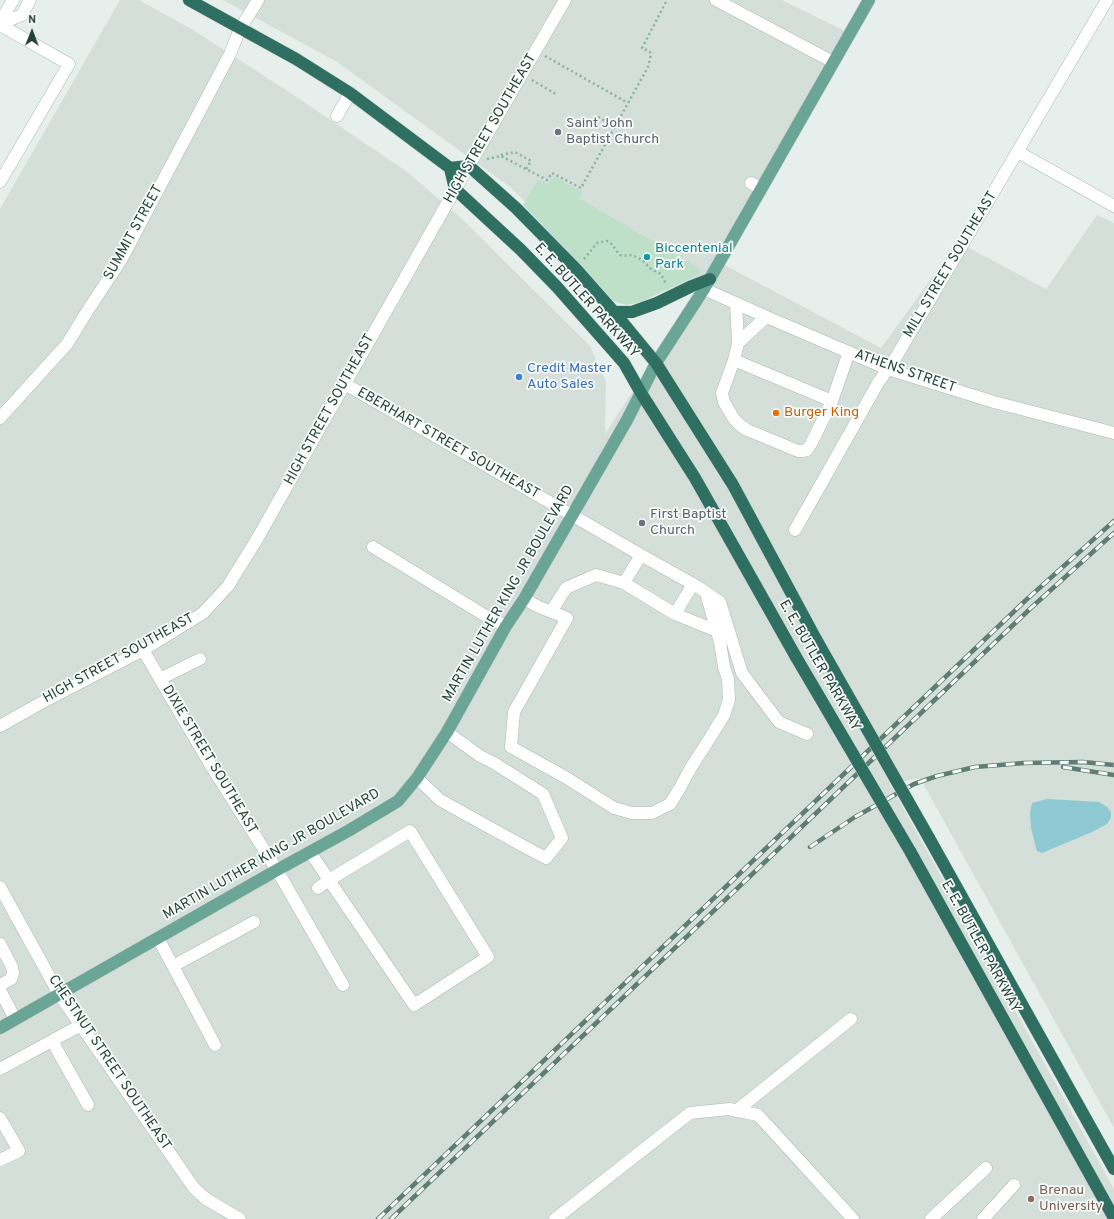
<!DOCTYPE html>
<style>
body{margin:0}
#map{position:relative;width:1114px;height:1219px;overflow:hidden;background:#e6efeb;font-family:Overpass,sans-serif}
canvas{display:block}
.north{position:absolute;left:12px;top:12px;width:40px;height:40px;-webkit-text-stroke:3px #f7fbf9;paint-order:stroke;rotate:1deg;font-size:11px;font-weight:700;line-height:16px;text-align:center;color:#24423a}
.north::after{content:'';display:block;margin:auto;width:14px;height:18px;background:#24423a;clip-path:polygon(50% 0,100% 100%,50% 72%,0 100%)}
</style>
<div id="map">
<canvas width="1114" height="1219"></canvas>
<div class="north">N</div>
</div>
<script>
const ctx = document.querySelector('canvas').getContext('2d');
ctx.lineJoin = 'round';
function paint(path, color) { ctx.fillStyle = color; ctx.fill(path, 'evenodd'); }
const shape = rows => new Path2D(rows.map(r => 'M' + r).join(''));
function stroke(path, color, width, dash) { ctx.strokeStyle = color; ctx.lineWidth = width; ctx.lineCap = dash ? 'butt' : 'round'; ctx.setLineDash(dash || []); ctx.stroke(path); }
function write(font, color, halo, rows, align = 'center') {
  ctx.font = font + ' Overpass,sans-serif'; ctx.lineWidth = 3.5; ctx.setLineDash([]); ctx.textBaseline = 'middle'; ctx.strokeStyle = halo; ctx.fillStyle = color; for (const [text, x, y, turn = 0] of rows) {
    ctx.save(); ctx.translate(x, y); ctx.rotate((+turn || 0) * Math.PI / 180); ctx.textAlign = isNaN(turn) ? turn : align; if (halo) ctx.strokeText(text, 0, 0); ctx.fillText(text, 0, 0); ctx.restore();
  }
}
const built = shape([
 [120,0,139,0,193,30,286,90,406,171,460,217,590,346,606,381,605,434,706,279,626,302,510,187,337,62,223,0,782,0,847,32,717,261,881,348,958,242,1046,289,1097,215,1114,223,1114,1128,920,778,890,784,1114,1189,1114,1219,0,1219,0,209]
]);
const green = shape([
 [555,177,582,192,579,198,698,268,700,270,699,274,641,302,627,305,619,303,612,300,576,260,523,205,537,181,541,180,548,184,552,178]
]);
const water = shape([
 [1047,799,1099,802,1107,807,1111,812,1111,818,1107,824,1092,832,1042,853,1037,851,1031,828,1030,812,1032,803]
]);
const path = shape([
 [545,56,628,103],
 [532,80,556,94],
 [598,117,615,126],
 [501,155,515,152,531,161,526,169],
 [487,159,501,156,547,180,552,173,581,188,648,67,651,54,650,52,642,48,667,0],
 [584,259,597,243,601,242,607,241,613,245,615,249,620,255,623,256,632,255,642,260,651,269,661,274,666,284]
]);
const minor = shape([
 [716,0,833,62],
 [0,22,13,0],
 [0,24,22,15,30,0],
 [0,25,69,64,0,182],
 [337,116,350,93],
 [1018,152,1114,206],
 [751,183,761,189],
 [704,289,769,318,888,369,994,402,1114,433],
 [736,303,738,343,734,360,722,393,724,402,734,419,740,425,747,430,762,436,798,451,802,451,807,450,811,444,832,401],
 [738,343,766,317],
 [734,360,832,401,849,352],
 [345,384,641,555,698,587,720,602,742,673,779,722,807,734],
 [0,418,67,344,88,310,121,260,230,54,240,29,258,0],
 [795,530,878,383,896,357,1107,0],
 [373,547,489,618,506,626],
 [624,583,641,555],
 [693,584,675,614,717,631],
 [524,599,539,607,567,618,514,712,511,747,565,777,614,808,632,813,652,813,670,804,680,788,690,769,708,741,724,715,729,700,728,679,724,667,720,642,706,593],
 [551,612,566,588,596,575,624,583,675,614],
 [143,650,210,764,277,870,343,985],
 [160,679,200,659],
 [0,726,39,704,143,650,203,613,228,586,257,539,449,200,565,0],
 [417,778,440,800,525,847,546,858,562,838,543,794,494,763,480,756,447,732],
 [310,852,329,880,414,1005,488,957,410,831,329,880,318,888],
 [0,887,59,994,194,1188,206,1199,240,1219],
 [158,938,215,1045],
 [0,944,12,967,13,973,11,979,0,985],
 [173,966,254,922],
 [0,990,15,1019],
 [52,1041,88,1105],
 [0,1069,81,1025],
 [736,1111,851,1019],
 [0,1118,19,1151,0,1160],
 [555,1219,690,1113,729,1109,758,1115,853,1219],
 [931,1219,986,1168],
 [983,1219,1014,1185]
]);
const major = shape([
 [0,1028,277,870,348,831,398,801,417,778,447,732,506,626,524,599,627,420,656,363,704,289,869,0]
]);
const highway = shape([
 [189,0,296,59,350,93,450,168,455,189,521,250,557,287,624,363,641,393,695,478,796,657],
 [450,168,469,166,516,208,576,269,614,312,656,363,733,485,817,641],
 [614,312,632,312,657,303,692,286,710,279],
 [929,838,1114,1169],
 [910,851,1114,1218]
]);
const rail = shape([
 [1063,767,1114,775],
 [810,847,855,817,914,784,937,776,975,767,1024,763,1083,762,1114,765],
 [378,1219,1026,600,1114,521],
 [391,1219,1032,607,1114,533]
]);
const highwayBridge = shape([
 [817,641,929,838],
 [796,657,910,851]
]);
const markers = [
 [558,132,4,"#6b7280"],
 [647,257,4,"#0f9aa8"],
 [519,377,4,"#3f7fe0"],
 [776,413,4,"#e8710a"],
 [642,523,4,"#6b7280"],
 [1031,1199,4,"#8d6e63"]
];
const worshipNames = [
 ["Saint John",566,124],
 ["Baptist Church",566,140],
 ["First Baptist",650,515],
 ["Church",650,531]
];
const streetNames = [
 ["HIGH STREET SOUTHEAST",491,129,-60],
 ["SUMMIT STREET",134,233,-61],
 ["MILL STREET SOUTHEAST",951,265,-59],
 ["E. E. BUTLER PARKWAY",586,301,48],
 ["ATHENS STREET",905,372,19],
 ["HIGH STREET SOUTHEAST",330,410,-61],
 ["EBERHART STREET SOUTHEAST",448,444,30],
 ["MARTIN LUTHER KING JR BOULEVARD",509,594,-60],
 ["HIGH STREET SOUTHEAST",119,659,-29],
 ["E. E. BUTLER PARKWAY",819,666,60],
 ["DIXIE STREET SOUTHEAST",209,760,59],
 ["MARTIN LUTHER KING JR BOULEVARD",272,855,-30],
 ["E. E. BUTLER PARKWAY",980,947,61],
 ["CHESTNUT STREET SOUTHEAST",109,1063,56]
];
const cultureNames = [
 ["Biccentenial",655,249],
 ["Park",655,265]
];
const shopNames = [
 ["Credit Master",527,369],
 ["Auto Sales",527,385]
];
const foodNames = [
 ["Burger King",784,413]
];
const educationNames = [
 ["Brenau",1039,1191],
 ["University",1039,1207]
];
paint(built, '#d4dfda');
paint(green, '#bfe0c8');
paint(water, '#8ec9d4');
stroke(minor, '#a8b8b2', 13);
stroke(major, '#c2cac8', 13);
stroke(highway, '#c2cac8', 13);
stroke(path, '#86b3a5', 2.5, [2, 3]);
stroke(minor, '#fff', 12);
stroke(major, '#6aa596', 12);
stroke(highway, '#2f6f62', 12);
stroke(rail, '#5f7d75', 4.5);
stroke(rail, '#f7fbf9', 3, [9]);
stroke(highwayBridge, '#c2cac8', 13, []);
stroke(highwayBridge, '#2f6f62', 12);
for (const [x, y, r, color] of markers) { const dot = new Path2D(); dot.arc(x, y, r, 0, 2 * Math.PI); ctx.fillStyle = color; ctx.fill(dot); stroke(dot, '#f7fbf9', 1.5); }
write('14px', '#5b616d', '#f7fbf9', worshipNames, 'left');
write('14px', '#24423a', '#f7fbf9', streetNames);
write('14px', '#0d838f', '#f7fbf9', cultureNames, 'left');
write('14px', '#366cbe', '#f7fbf9', shopNames, 'left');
write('14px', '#c56008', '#f7fbf9', foodNames, 'left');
write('14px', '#785e54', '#f7fbf9', educationNames, 'left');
</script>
